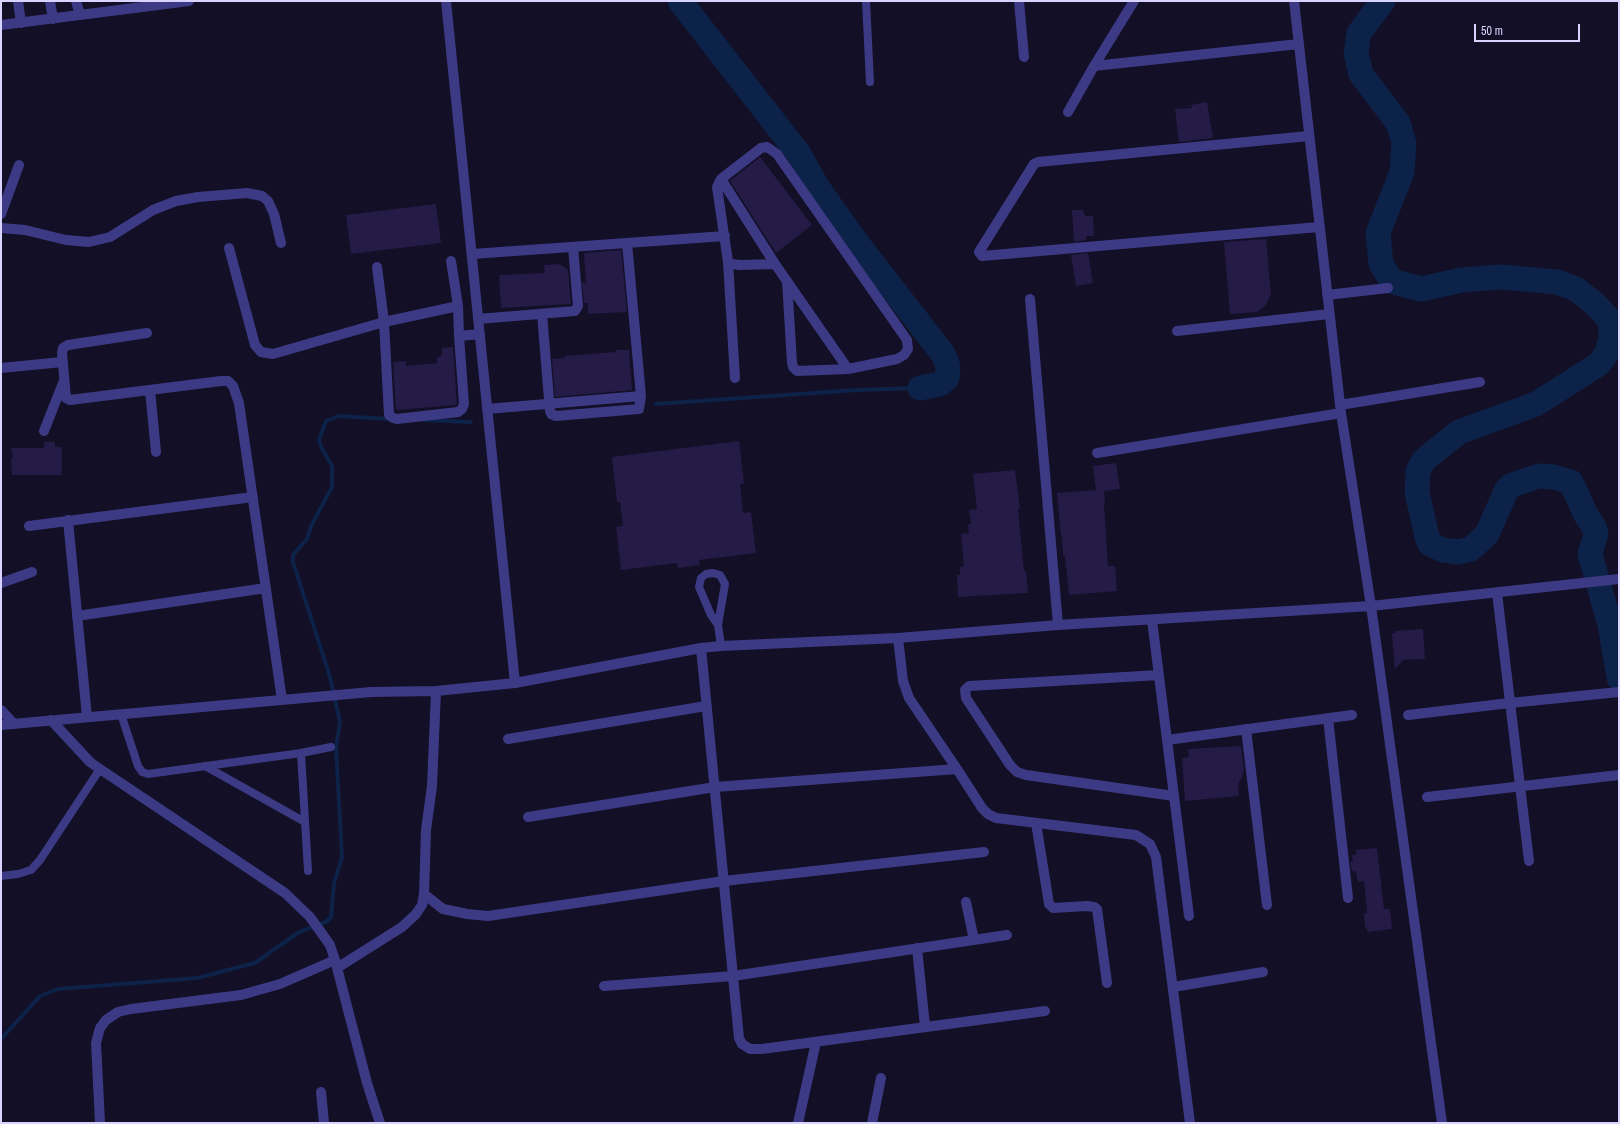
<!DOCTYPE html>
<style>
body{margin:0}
#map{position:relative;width:1620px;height:1124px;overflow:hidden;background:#130f26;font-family:"Archivo Narrow",sans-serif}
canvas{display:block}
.frame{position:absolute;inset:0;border:2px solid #d9d4ff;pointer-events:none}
.scale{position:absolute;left:1474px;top:24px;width:106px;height:18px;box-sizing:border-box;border:2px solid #d9d4ff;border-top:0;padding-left:5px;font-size:12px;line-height:14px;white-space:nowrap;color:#d9d4ff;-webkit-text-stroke:3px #130f26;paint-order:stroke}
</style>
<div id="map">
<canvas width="1620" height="1124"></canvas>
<div class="frame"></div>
<div class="scale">50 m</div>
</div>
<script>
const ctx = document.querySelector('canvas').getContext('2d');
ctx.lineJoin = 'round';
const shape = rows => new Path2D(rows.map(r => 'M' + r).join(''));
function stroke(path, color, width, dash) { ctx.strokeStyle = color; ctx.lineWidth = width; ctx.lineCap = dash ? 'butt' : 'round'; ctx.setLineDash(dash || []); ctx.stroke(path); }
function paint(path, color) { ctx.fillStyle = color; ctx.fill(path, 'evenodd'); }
const stream = shape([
 [656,404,857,390,920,388],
 [424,420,471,422],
 [1,1039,40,996,58,989,197,978,255,963,299,932,326,922,331,917,334,883,342,857,336,747,340,722,330,677,293,562,293,555,307,539,311,526,332,487,332,466,321,447,319,440,326,421,338,416,389,419]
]);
const river = shape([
 [680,1,799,154,818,188,857,243,943,354,947,363,948,371,947,378,940,384,920,388],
 [1383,1,1359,33,1356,53,1361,74,1398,123,1404,143,1402,172,1378,233,1381,264,1389,277,1394,282,1422,289,1461,280,1501,277,1557,282,1576,289,1595,304,1608,318,1611,325,1611,339,1607,353,1599,364,1536,404,1459,432,1424,460,1418,471,1417,492,1427,537,1430,544,1443,550,1458,552,1471,549,1487,534,1507,489,1512,485,1539,476,1553,477,1571,482,1586,515,1594,527,1596,534,1590,554,1610,625,1619,678]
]);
const building = shape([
 [1207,102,1213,138,1179,142,1175,109,1192,108,1191,105],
 [760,157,812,225,776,253,730,181],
 [436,204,441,243,351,254,346,215],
 [1072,210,1083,210,1085,216,1093,216,1094,236,1086,236,1086,240,1074,242],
 [1266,239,1271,294,1266,305,1257,312,1230,314,1224,242],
 [621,250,627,312,588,314,588,303,584,303,582,281,586,284,584,253],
 [1088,253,1093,283,1076,286,1071,255],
 [560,264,568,270,571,304,501,308,499,275,545,273,544,265],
 [453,347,457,405,396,410,393,362,406,361,406,366,437,363,437,357,442,356,442,348],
 [616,350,629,350,632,390,555,397,552,359,565,358,565,356,616,352],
 [739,441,744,484,740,484,743,513,751,512,756,553,699,560,700,565,678,568,677,563,621,570,616,527,623,526,620,502,617,502,612,457],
 [44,442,55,442,55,447,62,447,62,475,12,475,11,460,13,457,11,448,44,448],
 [1116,463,1120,489,1104,491,1105,504,1104,504,1108,566,1115,566,1117,591,1069,595,1065,556,1063,556,1062,535,1061,535,1057,493,1096,490,1093,466],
 [1015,470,1020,509,1018,509,1024,571,1026,571,1028,593,958,597,957,575,960,575,960,567,964,566,961,534,969,533,968,525,971,524,969,510,977,509,973,474],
 [1423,629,1425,659,1403,660,1395,669,1392,633,1395,633,1395,631],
 [1241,746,1244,770,1242,777,1238,784,1239,796,1185,801,1182,758,1189,757,1188,749],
 [1377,848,1384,909,1390,909,1392,929,1368,932,1365,926,1364,914,1367,913,1364,881,1358,882,1356,872,1352,871,1350,862,1353,861,1352,855,1356,855,1356,850]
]);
const service = shape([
 [866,1,870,82],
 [718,625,711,615,699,587,701,578,706,574,713,573,720,575,725,584,718,625,721,646],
 [121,714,138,766,142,772,148,774,301,753,331,747],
 [301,753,308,871],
 [205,766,305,822],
 [1,876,18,874,31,870,40,860,100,769]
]);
const minor = shape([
 [18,1,21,23],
 [50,1,53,19],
 [76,1,80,15],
 [446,1,515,683],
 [1019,1,1024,57],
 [1134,1,1094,66,1299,44],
 [1294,1,1341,413,1371,606,1442,1123],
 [1,25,189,1],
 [1068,112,1094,66],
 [1309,136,1038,162,1034,164,979,252,982,256,1319,227],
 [721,179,775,264,848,369],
 [1,214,19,165],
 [1,228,25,230,66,240,89,242,110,237,153,210,176,201,198,197,247,193,262,196,268,201,274,214,281,243],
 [229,248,255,345,261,352,273,354,384,322,458,306],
 [472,254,725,236],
 [728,262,735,378],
 [775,264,740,265,731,264,728,262,717,187,721,179,761,148,767,147,777,154,907,340,908,349,904,355,897,359,848,369,797,371,793,367,792,363,787,281],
 [377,267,384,322,389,415,393,418,397,419,458,412,462,409,464,404,459,336,458,306,451,261],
 [1327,295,1388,288],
 [1030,299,1058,625],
 [542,314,550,411,551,414,556,416,639,409,641,396,627,243],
 [478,319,575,311,578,306,573,247],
 [1177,331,1329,314],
 [147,333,68,345,63,348,62,353,66,398,70,400,221,381,228,381,233,386,239,403,282,700],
 [459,336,480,334],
 [1,368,62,362],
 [150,390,156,452],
 [1340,405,1480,382],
 [487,409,641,396],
 [44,431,63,383],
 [1097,453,1341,413],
 [68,520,87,717],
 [29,526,253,497],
 [1,583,32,572],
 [1497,593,1529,861],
 [77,616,266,588],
 [1152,620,1189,916],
 [898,638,903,681,909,698,957,769,982,808,988,814,996,818,1136,835,1150,844,1156,857,1190,1123],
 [701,648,739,1038,742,1044,750,1049,762,1049,1045,1011],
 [1159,675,969,686,965,690,966,698,1010,765,1017,772,1026,775,1174,796],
 [1,710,14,724],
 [1408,715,1510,703,1619,692],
 [1328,718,1348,898],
 [51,720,90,762,100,769,285,893,310,917,330,945,335,960,367,1083,380,1123],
 [1,725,371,692,436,691,515,683,701,648,721,646,898,638,1058,625,1371,606,1619,579],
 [1246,729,1267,905],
 [508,739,706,706],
 [1167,740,1352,715],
 [1427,797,1619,775],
 [528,817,715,787,957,769],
 [1036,823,1049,904,1053,908,1087,906,1094,907,1097,909,1107,983],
 [424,894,443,909,467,914,488,916,724,881,984,852],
 [966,902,974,940],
 [917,948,925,1026],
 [337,968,402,927,416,914,422,905,424,894,426,830,432,786,436,691],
 [604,986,733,976,1007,935],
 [1173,987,1263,972],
 [321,1092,324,1123],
 [100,1123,96,1043,100,1028,106,1020,118,1012,131,1009,241,995,280,984,335,960],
 [798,1123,816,1042],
 [872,1123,881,1078]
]);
stroke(stream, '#0c2248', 4);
stroke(river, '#0c2248', 25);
paint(building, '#241b47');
stroke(service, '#3d3a85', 8);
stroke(minor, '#3d3a85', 10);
</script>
